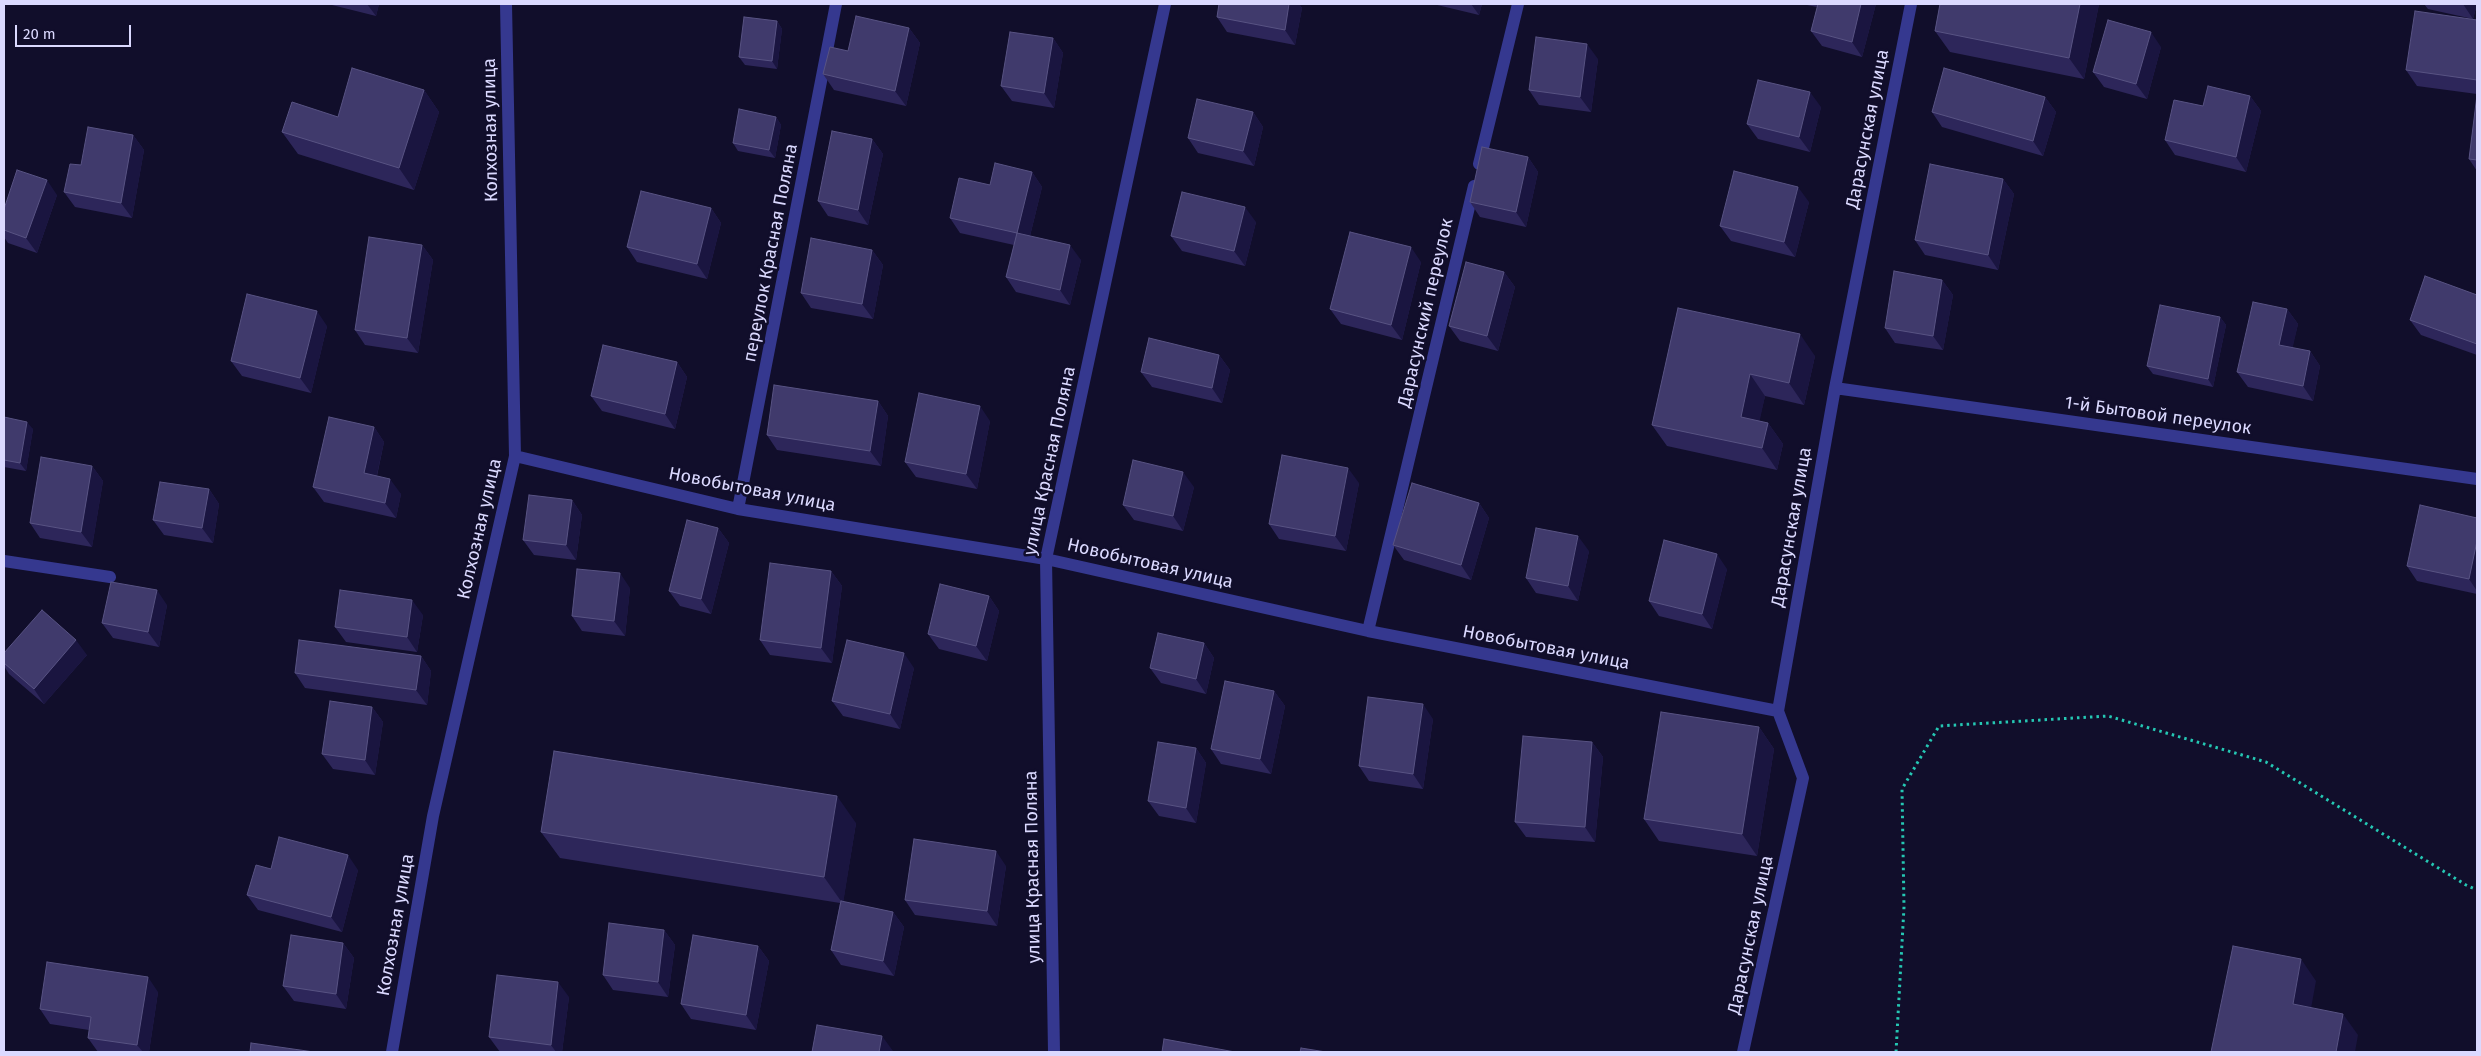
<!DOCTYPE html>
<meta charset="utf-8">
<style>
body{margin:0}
#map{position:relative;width:2481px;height:1056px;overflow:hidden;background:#110e2b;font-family:"Fira Sans",sans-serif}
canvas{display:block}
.frame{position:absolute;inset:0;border:5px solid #dbd9ff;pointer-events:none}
.scale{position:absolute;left:15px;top:25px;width:116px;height:22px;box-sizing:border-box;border:2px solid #dbd9ff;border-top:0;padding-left:6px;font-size:15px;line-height:18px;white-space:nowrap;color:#dbd9ff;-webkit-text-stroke:4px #110e2b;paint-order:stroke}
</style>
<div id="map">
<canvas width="2481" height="1056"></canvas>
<div class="frame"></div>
<div class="scale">20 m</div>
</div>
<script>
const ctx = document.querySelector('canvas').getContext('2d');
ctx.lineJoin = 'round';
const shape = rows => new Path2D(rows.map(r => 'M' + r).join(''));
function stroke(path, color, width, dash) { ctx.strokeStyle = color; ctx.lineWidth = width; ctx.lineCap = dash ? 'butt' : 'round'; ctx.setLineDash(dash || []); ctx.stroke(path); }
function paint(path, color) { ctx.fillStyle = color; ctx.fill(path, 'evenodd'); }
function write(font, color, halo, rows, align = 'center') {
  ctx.font = font + ' "Fira Sans",sans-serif'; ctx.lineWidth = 5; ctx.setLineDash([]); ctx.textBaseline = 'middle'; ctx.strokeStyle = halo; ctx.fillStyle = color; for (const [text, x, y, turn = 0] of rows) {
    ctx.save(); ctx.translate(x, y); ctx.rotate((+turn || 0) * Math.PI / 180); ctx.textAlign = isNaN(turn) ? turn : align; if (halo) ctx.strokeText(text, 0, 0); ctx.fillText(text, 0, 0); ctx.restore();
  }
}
const path = shape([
 [1896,1052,1904,907,1902,789,1939,726,2108,716,2266,762,2466,885,2477,890]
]);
const lane = shape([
 [4,561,110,577]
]);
const street = shape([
 [1479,164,1518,4],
 [1835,388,2477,479],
 [515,456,738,509,1046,559,1368,631,1778,711],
 [738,509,836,4],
 [1368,631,1474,186],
 [392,1052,433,816,515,456,506,4],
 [1054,1052,1046,559,1165,4],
 [1743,1052,1803,778,1778,711,1835,388,1911,4]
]);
const wall = shape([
 [331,4,379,4,376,16,332,5],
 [1219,4,1299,4,1302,8,1295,45,1227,32,1217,17],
 [1433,4,1482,4,1479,15],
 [1802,4,1876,4,1862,57,1822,46,1811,31,1817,7],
 [1940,4,2099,4,2084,79,1950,52,1935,31],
 [2424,4,2477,4,2473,19,2428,9],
 [2477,20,2477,94,2417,86,2406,70],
 [777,21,782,29,777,69,745,65,739,57],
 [909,28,920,43,906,106,834,90,823,74,848,51],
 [1053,38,1063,53,1054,108,1012,101,1001,86],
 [2161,47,2147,99,2104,87,2093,72],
 [1598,59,1591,112,1539,105,1529,90],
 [424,90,439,112,414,190,298,154,282,132,338,117],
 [2477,95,2477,171,2469,159],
 [2250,96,2261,111,2246,172,2175,155,2165,140,2203,106],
 [2045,97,2056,112,2043,156,1942,127,1932,112],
 [1821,107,1810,152,1758,139,1747,124],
 [1253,112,1263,127,1254,166,1198,153,1188,138],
 [776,117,781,125,775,158,738,151,733,143],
 [133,135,144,150,132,218,75,207,64,192,81,165],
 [872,139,883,154,868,225,828,216,818,201],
 [1528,157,1538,172,1526,227,1480,217,1470,202],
 [1032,172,1042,187,1030,236,1081,260,1070,305,1016,292,1006,277,1014,245,960,233,950,218,990,185],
 [2003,179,2014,194,1998,270,1925,255,1915,240],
 [57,195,37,253,8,243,4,237,4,209],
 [1809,202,1795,257,1731,241,1720,226],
 [711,208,721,223,707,279,637,262,627,247],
 [1256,222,1245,266,1182,251,1171,236],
 [422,245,433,260,418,353,365,345,355,330],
 [872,250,883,265,873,319,811,308,801,293],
 [1421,262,1402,340,1341,324,1330,309],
 [1504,272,1515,287,1498,351,1460,341,1449,326],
 [1942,280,1953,295,1943,350,1895,343,1885,328],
 [2477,295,2477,355,2421,335,2410,320],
 [1678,308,1815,356,1804,405,1765,396,1759,421,1768,423,1783,444,1777,470,1667,446,1652,425],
 [2287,309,2298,324,2292,348,2310,351,2320,366,2313,401,2248,387,2237,372],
 [2220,317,2226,325,2213,387,2153,374,2147,366],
 [327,326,311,393,242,376,231,361],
 [1219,355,1230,370,1222,403,1152,387,1141,372],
 [677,362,687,377,675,429,602,411,591,396],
 [878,401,888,416,881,466,777,450,767,435],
 [4,417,33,429,26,471,4,467],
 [990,421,977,489,916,477,905,462],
 [374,427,384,442,377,476,401,494,396,518,324,502,313,487],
 [92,466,103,481,92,547,40,538,30,523],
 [1359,483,1346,551,1279,539,1269,524],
 [1194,487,1183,531,1134,520,1123,505],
 [209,489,219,504,213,543,164,535,153,520],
 [572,500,582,515,576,560,534,555,523,540],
 [1479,503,1489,518,1471,580,1404,560,1393,545],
 [2477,518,2477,594,2417,581,2407,566],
 [718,528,729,543,711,614,680,606,669,591],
 [1589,551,1578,601,1536,593,1526,578],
 [1727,569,1712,629,1659,616,1649,601],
 [831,571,842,586,832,663,770,655,760,640],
 [630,588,625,636,582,631,572,616],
 [989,596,999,611,987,661,939,649,928,634],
 [167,605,159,647,113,638,102,623],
 [423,615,417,652,346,642,335,627],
 [1204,643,1214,658,1206,694,1161,683,1150,668],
 [4,653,87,655,44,704,9,674,4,666],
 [421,656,431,671,427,705,305,688,295,673],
 [914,668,900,729,843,716,832,701],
 [1274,691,1285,706,1271,774,1221,764,1211,749],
 [372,707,383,722,375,775,333,769,322,754],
 [1433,719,1423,789,1369,781,1359,766],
 [1759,727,1774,749,1757,856,1659,841,1644,819],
 [1592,742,1603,757,1595,842,1526,837,1515,822],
 [1196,748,1206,763,1196,823,1159,816,1148,801],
 [856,823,843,902,893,912,904,927,894,976,841,965,831,950,840,903,560,858,541,832],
 [1006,866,997,926,915,915,905,900],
 [271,869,358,870,342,932,258,910,247,895],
 [664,930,675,945,668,997,613,990,603,975],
 [343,943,354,958,346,1009,294,1001,283,986],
 [758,946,769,961,756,1030,691,1019,681,1004],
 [158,992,149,1052,98,1052,88,1038,89,1030,50,1024,40,1009],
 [569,997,562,1052,500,1052,489,1037]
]);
const shadedWall = shape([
 [367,4,379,4,376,16],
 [1289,4,1299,4,1302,8,1295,45,1285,30],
 [1471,4,1482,4,1479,15],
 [1861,4,1876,4,1862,57,1852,42],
 [2080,4,2099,4,2084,79,2069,58],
 [2463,4,2477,4,2473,19],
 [777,21,782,29,777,69,772,61],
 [909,28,920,43,906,106,895,91],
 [2151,32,2161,47,2147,99,2136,84],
 [1053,38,1063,53,1054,108,1044,93],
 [1587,44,1598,59,1591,112,1580,97],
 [424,90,439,112,414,190,399,168],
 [1810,92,1821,107,1810,152,1799,137],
 [2250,96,2261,111,2246,172,2236,157],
 [2045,97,2056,112,2043,156,2033,141],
 [1253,112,1263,127,1254,166,1243,151],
 [776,117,781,125,775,158,769,150],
 [133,135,144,150,132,218,121,203],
 [872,139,883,154,868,225,858,210],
 [1528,157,1538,172,1526,227,1516,212],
 [1032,172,1042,187,1027,248,1017,233],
 [2003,179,2014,194,1998,270,1988,255],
 [47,180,57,195,37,253,26,238],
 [1798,187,1809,202,1795,257,1784,242],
 [1245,207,1256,222,1245,266,1234,251],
 [711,208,721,223,707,279,697,264],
 [422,245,433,260,418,353,407,338],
 [1070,245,1081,260,1070,305,1060,290],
 [1411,247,1421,262,1402,340,1391,325],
 [872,250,883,265,873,319,862,304],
 [1504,272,1515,287,1498,351,1487,336],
 [1942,280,1953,295,1943,350,1933,336],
 [2287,309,2298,324,2290,360,2279,345],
 [317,311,327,326,311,393,300,378],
 [2220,317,2226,325,2213,387,2208,379],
 [1800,334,1815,356,1804,405,1789,383],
 [2310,351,2320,366,2313,401,2303,386],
 [1219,355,1230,370,1222,403,1212,388],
 [677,362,687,377,675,429,665,414],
 [1750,374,1765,396,1756,438,1741,417],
 [878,401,888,416,881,466,870,451],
 [980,406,990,421,977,489,966,474],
 [27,422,33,429,26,471,20,463],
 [1768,423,1783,444,1777,470,1762,448],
 [374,427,384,442,374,488,364,473],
 [92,466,103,481,92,547,81,532],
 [1348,468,1359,483,1346,551,1335,536],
 [1183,472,1194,487,1183,531,1173,516],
 [390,479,401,494,396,518,385,503],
 [209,489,219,504,213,543,202,528],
 [572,500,582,515,576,560,566,545],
 [1479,503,1489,518,1471,580,1461,565],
 [718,528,729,543,711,614,701,599],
 [1578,536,1589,551,1578,601,1568,586],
 [2477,541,2477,591,2469,579],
 [1717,554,1727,569,1712,629,1702,614],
 [831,571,842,586,832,663,821,648],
 [620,573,630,588,625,636,614,621],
 [157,590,167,605,159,647,148,632],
 [989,596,999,611,987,661,976,646],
 [412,600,423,615,417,652,407,637],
 [76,640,87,655,44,704,34,689],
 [1204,643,1214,658,1206,694,1196,679],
 [904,653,914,668,900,729,890,714],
 [421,656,431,671,427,705,416,690],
 [1274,691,1285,706,1271,774,1260,759],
 [1423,704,1433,719,1423,789,1413,774],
 [372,707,383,722,375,775,365,760],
 [1759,727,1774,749,1757,856,1742,834],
 [1592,742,1603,757,1595,842,1585,827],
 [1196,748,1206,763,1196,823,1186,808],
 [837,796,856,823,843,904,824,877],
 [996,851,1006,866,997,926,987,911],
 [348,855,358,870,342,932,331,917],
 [893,912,904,927,894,976,883,961],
 [664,930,675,945,668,997,658,982],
 [343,943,354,958,346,1009,336,994],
 [758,946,769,961,756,1030,746,1015],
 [2301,959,2316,981,2308,1025,2293,1004],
 [148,977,158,992,149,1052,143,1052,137,1045],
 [558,982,569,997,562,1052,556,1052,551,1045],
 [2343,1014,2358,1035,2355,1052,2336,1052],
 [882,1036,893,1051,892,1052,879,1052]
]);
const building = shape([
 [1219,4,1289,4,1285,30,1217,17,1219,4],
 [1818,4,1861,4,1852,42,1811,31,1818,4],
 [1940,4,2080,4,2069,58,1935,31,1940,4],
 [2415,11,2477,20,2477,80,2406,70,2415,11],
 [856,16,909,28,895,91,823,74,830,47,848,51,856,16],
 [744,17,777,21,772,61,739,57,744,17],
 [2108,20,2151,32,2136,84,2093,72,2108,20],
 [1010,32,1053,38,1044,93,1001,86,1010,32],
 [1536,37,1587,44,1580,97,1529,90,1536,37],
 [352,68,424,90,399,168,282,132,292,102,338,117,352,68],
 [1944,68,2045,97,2033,141,1932,112,1944,68],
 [1758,80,1810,92,1799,137,1747,124,1758,80],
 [2208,86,2250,96,2236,157,2165,140,2174,100,2203,106,2208,86],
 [2477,95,2477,160,2469,159,2477,95],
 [1197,99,1253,112,1243,151,1188,138,1197,99],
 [739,109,776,117,769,150,733,143,739,109],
 [88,127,133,135,121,203,64,192,70,164,81,165,88,127],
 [832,131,872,139,858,210,818,201,832,131],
 [1482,147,1528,157,1516,212,1470,202,1482,147],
 [995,163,1032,172,1017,233,950,218,959,178,990,185,995,163],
 [1930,164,2003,179,1988,255,1915,240,1930,164],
 [17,170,47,180,26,238,4,230,4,209,17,170],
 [1734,171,1798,187,1784,242,1720,226,1734,171],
 [641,191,711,208,697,264,627,247,641,191],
 [1182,192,1245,207,1234,251,1171,236,1182,192],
 [1350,232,1411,247,1391,325,1330,309,1350,232],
 [1017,233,1070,245,1060,290,1006,277,1017,233],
 [369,237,422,245,407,338,355,330,369,237],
 [811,238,872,250,862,304,801,293,811,238],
 [1466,262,1504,272,1487,336,1449,326,1466,262],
 [1894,271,1942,280,1933,336,1885,328,1894,271],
 [2425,276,2477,295,2477,344,2410,320,2425,276],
 [247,294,317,311,300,378,231,361,247,294],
 [2253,302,2287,309,2279,345,2310,351,2303,386,2237,372,2253,302],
 [2160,305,2220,317,2208,379,2147,366,2160,305],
 [1678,308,1800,334,1789,383,1750,374,1741,417,1768,423,1762,448,1652,425,1678,308],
 [1149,338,1219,355,1212,388,1141,372,1149,338],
 [603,345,677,362,665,414,591,396,603,345],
 [774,385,878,401,870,451,767,435,774,385],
 [919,393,980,406,966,474,905,462,919,393],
 [4,417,27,422,20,463,4,460,4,417],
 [329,417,374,427,364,473,390,479,385,503,313,487,329,417],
 [1282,455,1348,468,1335,536,1269,524,1282,455],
 [41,457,92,466,81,532,30,523,41,457],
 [1133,460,1183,472,1173,516,1123,505,1133,460],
 [160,482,209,489,202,528,153,520,160,482],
 [1412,483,1479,503,1461,565,1393,545,1412,483],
 [529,495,572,500,566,545,523,540,529,495],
 [2420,505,2477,518,2477,541,2469,579,2407,566,2420,505],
 [687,520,718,528,701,599,669,591,687,520],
 [1536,528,1578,536,1568,586,1526,578,1536,528],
 [1664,540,1717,554,1702,614,1649,601,1664,540],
 [770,563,831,571,821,648,760,640,770,563],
 [577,569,620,573,614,621,572,616,577,569],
 [111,582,157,590,148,632,102,623,111,582],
 [940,584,989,596,976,646,928,634,940,584],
 [340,590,412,600,407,637,335,627,340,590],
 [42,610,76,640,34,689,4,663,4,653,42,610],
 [1158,633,1204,643,1196,679,1150,668,1158,633],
 [299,640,421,656,416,690,295,673,299,640],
 [847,640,904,653,890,714,832,701,847,640],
 [1225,681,1274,691,1260,759,1211,749,1225,681],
 [1368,697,1423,704,1413,774,1359,766,1368,697],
 [330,701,372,707,365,760,322,754,330,701],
 [1661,712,1759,727,1742,834,1644,819,1661,712],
 [1523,736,1592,742,1585,827,1515,822,1523,736],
 [1158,742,1196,748,1186,808,1148,801,1158,742],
 [554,751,837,796,824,877,541,832,554,751],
 [279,837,348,855,331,917,247,895,256,865,271,869,279,837],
 [914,839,996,851,987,911,905,900,914,839],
 [841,901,893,912,883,961,831,950,841,901],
 [609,923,664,930,658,982,603,975,609,923],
 [291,935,343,943,336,994,283,986,291,935],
 [693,935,758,946,746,1015,681,1004,693,935],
 [2233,946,2301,959,2293,1004,2343,1014,2336,1052,2211,1052,2233,946],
 [47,962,148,977,137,1045,88,1038,91,1017,40,1009,47,962],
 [497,975,558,982,551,1045,489,1037,497,975],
 [817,1025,882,1036,879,1052,812,1052,817,1025],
 [1164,1039,1235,1052,1162,1052,1164,1039],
 [251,1043,314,1052,250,1052,251,1043],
 [1301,1048,1326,1052,1300,1052,1301,1048]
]);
const streetNames = [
 ["Дарасунская улица",1868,129,-79],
 ["Колхозная улица",491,130,-91],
 ["переулок Красная Поляна",771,253,-79],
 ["Дарасунский переулок",1426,313,-77],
 ["1-й Бытовой переулок",2158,416,8],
 ["улица Красная Поляна",1050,461,-78],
 ["Новобытовая улица",752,490,11],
 ["Дарасунская улица",1792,527,-80],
 ["Колхозная улица",480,529,-77],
 ["Новобытовая улица",1150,564,13],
 ["Новобытовая улица",1546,648,11],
 ["улица Красная Поляна",1033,867,-91],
 ["Колхозная улица",396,925,-80],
 ["Дарасунская улица",1751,935,-78]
];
stroke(path, '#25c7b3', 3, [2.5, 4]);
stroke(lane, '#35388f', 12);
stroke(street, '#35388f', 12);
paint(wall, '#2d265a');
paint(shadedWall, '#1a1540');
paint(building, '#403a6c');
stroke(building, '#585383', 1);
write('18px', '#dbd9ff', '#110e2b', streetNames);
</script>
